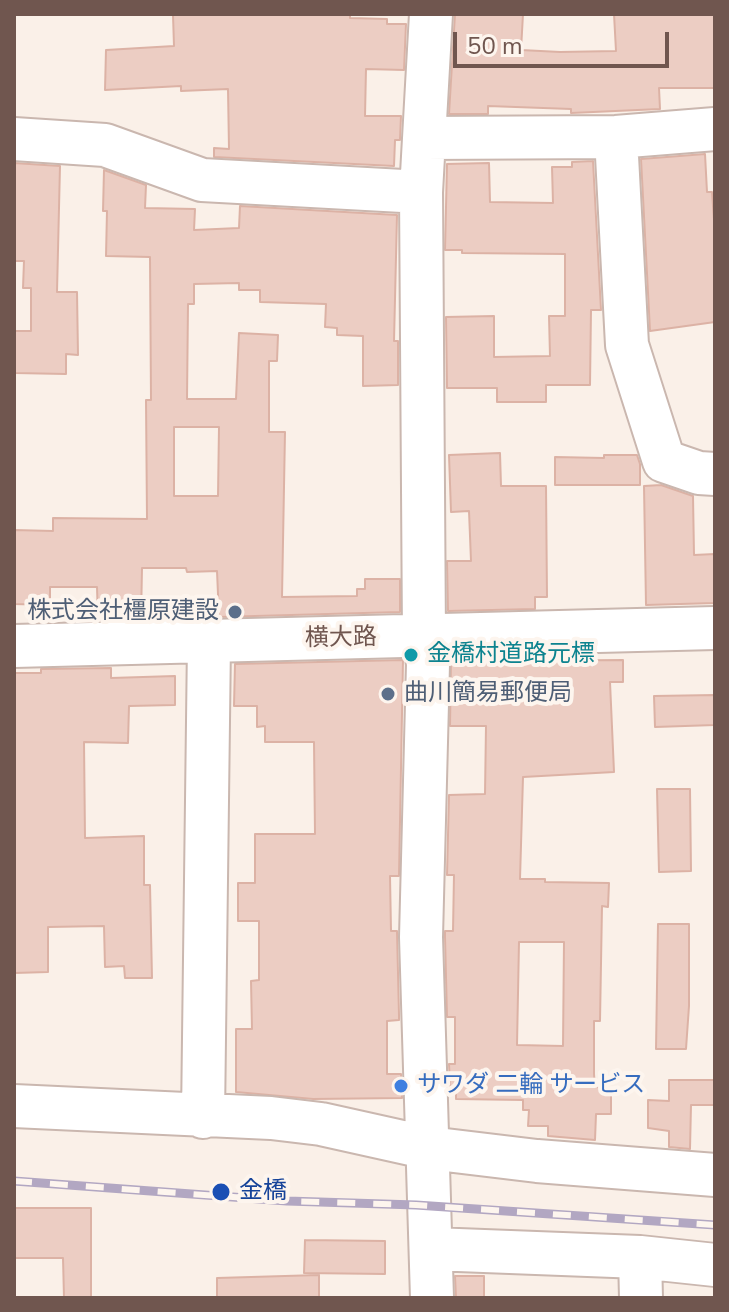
<!DOCTYPE html>
<meta charset="utf-8">
<style>
body{margin:0}
#map{position:relative;width:729px;height:1312px;overflow:hidden;background:#faf0e8;font-family:"Nunito Sans",sans-serif}
canvas{display:block}
.frame{position:absolute;inset:0;border:16px solid #70564f;pointer-events:none}
.scale{position:absolute;left:453px;top:32px;width:216px;height:36px;box-sizing:border-box;border:4px solid #70564f;border-top:0;padding-left:10px;font-size:24px;line-height:28px;white-space:nowrap;color:#70564f;-webkit-text-stroke:6px #fdf5ee;paint-order:stroke}
</style>
<div id="map">
<canvas width="729" height="1312"></canvas>
<div class="frame"></div>
<div class="scale">50 m</div>
</div>
<script>
const ctx = document.querySelector('canvas').getContext('2d');
ctx.lineJoin = 'round';
function paint(path, color) { ctx.fillStyle = color; ctx.fill(path, 'evenodd'); }
const shape = rows => new Path2D(rows.map(r => 'M' + r).join(''));
function stroke(path, color, width, dash) { ctx.strokeStyle = color; ctx.lineWidth = width; ctx.lineCap = dash ? 'butt' : 'round'; ctx.setLineDash(dash || []); ctx.stroke(path); }
function write(font, color, halo, rows, align = 'center') {
  ctx.font = font + ' "Nunito Sans","Noto Sans JP",sans-serif'; ctx.lineWidth = 8; ctx.setLineDash([]); ctx.textBaseline = 'middle'; ctx.strokeStyle = halo; ctx.fillStyle = color; for (const [text, x, y, turn = 0] of rows) {
    ctx.save(); ctx.translate(x, y); ctx.rotate((+turn || 0) * Math.PI / 180); ctx.textAlign = isNaN(turn) ? turn : align; if (halo) ctx.strokeText(text, 0, 0); ctx.fillText(text, 0, 0); ctx.restore();
  }
}
const building = shape([
 [350,14,350,18,387,19,387,24,406,24,404,70,366,69,365,116,401,116,400,140,395,140,394,166,214,157,214,148,229,149,228,89,181,91,181,86,105,90,106,50,174,46,173,15,350,14],
 [455,14,523,14,521,50,560,52,616,51,614,14,715,14,715,88,659,88,660,109,571,113,571,109,488,106,488,114,449,114,455,14],
 [705,154,707,192,712,192,715,234,715,322,650,331,641,159,705,154],
 [593,161,601,310,591,310,590,385,546,385,546,402,497,402,497,388,447,388,446,317,494,316,494,357,550,356,549,316,565,316,565,254,462,253,462,250,445,250,447,164,489,163,490,202,553,203,552,167,572,167,572,162,593,161],
 [14,163,60,166,57,292,77,292,78,355,66,354,66,374,15,373,15,331,31,331,31,288,23,288,24,261,14,261,14,163],
 [104,170,146,185,145,208,195,209,194,230,239,228,240,206,397,215,394,341,398,341,398,385,363,386,363,336,337,335,337,328,325,327,326,304,260,302,260,290,239,290,239,283,194,284,194,304,188,304,187,399,236,399,239,333,278,335,277,361,269,361,269,432,285,432,282,597,357,596,357,589,365,589,365,579,400,579,400,612,219,617,217,571,187,572,186,568,142,568,141,619,98,620,97,587,50,587,50,605,14,604,14,530,53,531,53,518,147,519,146,400,151,400,150,257,106,256,107,211,103,211,104,170],
 [174,427,219,427,218,496,174,496,174,427],
 [500,453,501,486,546,486,547,597,535,597,535,609,448,611,447,561,471,561,469,511,451,512,449,455,500,453],
 [604,455,637,455,640,464,640,485,555,485,555,457,604,458,604,455],
 [661,485,693,496,694,555,715,554,715,603,646,605,644,486,661,485],
 [495,658,499,661,623,660,623,682,610,682,614,772,523,777,520,879,545,879,545,882,609,883,608,907,602,906,600,1021,594,1021,594,1074,595,1087,611,1088,611,1114,596,1114,595,1140,548,1136,548,1126,528,1126,529,1110,523,1110,523,1100,456,1099,456,1086,450,1086,449,1064,455,1064,455,1017,447,1017,445,937,445,931,453,931,454,875,447,875,449,795,485,794,486,726,450,726,451,659,495,658],
 [519,942,564,942,563,1046,517,1045,519,942],
 [403,660,399,876,390,876,391,931,397,931,399,1015,399,1020,387,1021,387,1074,401,1074,402,1098,313,1099,236,1092,236,1029,252,1029,251,981,259,980,259,921,238,921,238,883,255,883,255,834,315,834,314,742,265,742,265,726,257,727,257,706,234,706,235,664,403,660],
 [111,668,111,678,175,676,175,705,129,706,128,743,84,742,85,838,144,836,144,885,150,885,152,978,125,978,124,966,105,967,104,926,48,927,48,972,14,973,14,673,41,673,41,669,111,668],
 [715,695,715,725,655,727,654,696,715,695],
 [657,789,690,789,691,871,659,872,657,789],
 [658,924,689,924,689,1006,686,1049,656,1049,658,924],
 [669,1080,715,1080,715,1105,691,1105,690,1149,669,1147,669,1131,648,1128,648,1100,669,1101,669,1080],
 [14,1208,91,1208,91,1298,64,1298,63,1258,14,1258,14,1208],
 [305,1240,385,1241,385,1274,304,1273,305,1240],
 [319,1275,319,1298,217,1298,217,1278,319,1275],
 [455,1276,484,1276,484,1298,456,1298,455,1276]
]);
const minor = shape([
 [431,14,421,192,424,637,428,664,421,937,432,1298],
 [616,137,627,345,664,461,699,473,715,474],
 [424,138,616,137,715,129],
 [14,139,105,145,202,180,421,192],
 [14,646,715,628],
 [14,1106,271,1118,321,1124,429,1148,537,1161,715,1175],
 [203,1117,209,642],
 [432,1249,640,1257,715,1265],
 [640,1257,641,1298]
]);
const rail = shape([
 [14,1181,287,1201,416,1205,715,1225]
]);
const markers = [
 [235,612,8,"#5c6f8a"],
 [411,655,8,"#0f9aa8"],
 [388,694,8,"#5c6f8a"],
 [401,1086,8,"#3f7fe0"],
 [221,1192,10,"#1a4fb4"]
];
const serviceNames = [
 ["株式会社橿原建設",219,612],
 ["曲川簡易郵便局",404,694,"left"]
];
const streetNames = [
 ["横大路",341,639,-1]
];
const cultureNames = [
 ["金橋村道路元標",427,655]
];
const shopNames = [
 ["サワダ 二輪 サービス",417,1086]
];
const transitNames = [
 ["金橋",239,1192]
];
paint(building, '#eccdc3');
stroke(building, '#dcb2a5', 2);
stroke(minor, '#cab7af', 46);
stroke(minor, '#fff', 42);
stroke(rail, '#b2a7c2', 9);
stroke(rail, '#fdf5ee', 6, [18]);
for (const [x, y, r, color] of markers) { const dot = new Path2D(); dot.arc(x, y, r, 0, 2 * Math.PI); ctx.fillStyle = color; ctx.fill(dot); stroke(dot, '#fdf5ee', 3); }
write('24px', '#4e5e75', '#fdf5ee', serviceNames, 'right');
write('24px', '#70564f', '#fdf5ee', streetNames);
write('24px', '#0d838f', '#fdf5ee', cultureNames, 'left');
write('24px', '#366cbe', '#fdf5ee', shopNames, 'left');
write('24px', '#164399', '#fdf5ee', transitNames, 'left');
</script>
